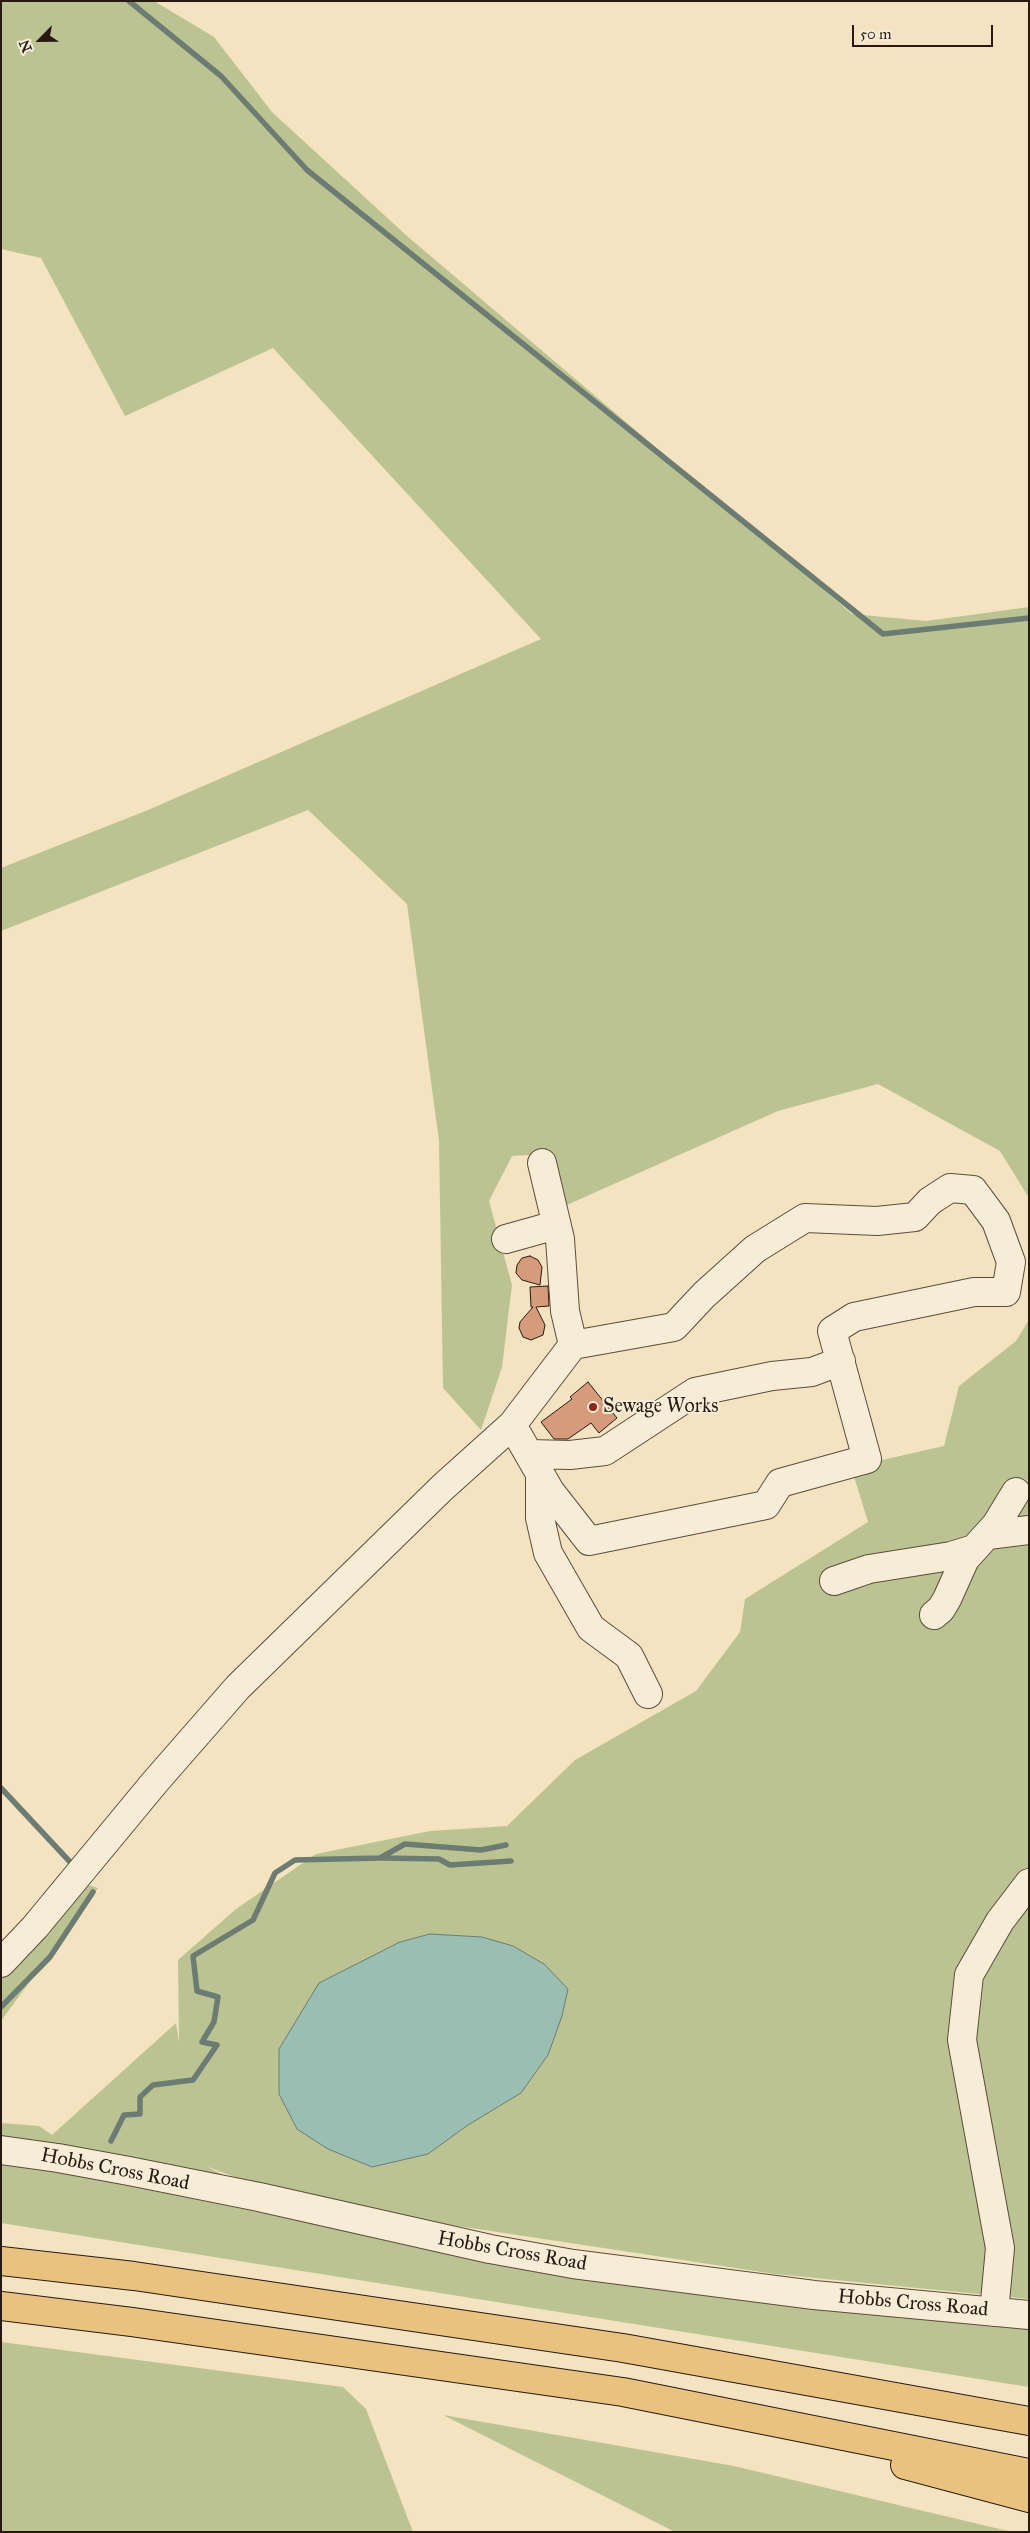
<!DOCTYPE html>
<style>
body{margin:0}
#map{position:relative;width:1030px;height:2533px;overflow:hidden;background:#f3e3c1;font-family:"IM FELL Great Primer",serif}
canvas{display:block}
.frame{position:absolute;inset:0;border:2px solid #281a13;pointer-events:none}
.north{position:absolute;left:15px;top:15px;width:50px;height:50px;-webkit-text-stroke:4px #f7edd7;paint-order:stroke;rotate:247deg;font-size:14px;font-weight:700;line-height:20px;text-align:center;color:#281a13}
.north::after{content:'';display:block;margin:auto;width:18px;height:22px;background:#281a13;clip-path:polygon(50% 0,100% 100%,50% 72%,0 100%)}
.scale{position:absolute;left:852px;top:25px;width:141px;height:22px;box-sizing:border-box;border:2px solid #281a13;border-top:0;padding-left:6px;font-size:15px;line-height:18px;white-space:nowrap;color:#281a13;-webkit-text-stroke:4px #f7edd7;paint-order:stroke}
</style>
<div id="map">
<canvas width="1030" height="2533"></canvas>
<div class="frame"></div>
<div class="north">N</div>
<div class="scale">50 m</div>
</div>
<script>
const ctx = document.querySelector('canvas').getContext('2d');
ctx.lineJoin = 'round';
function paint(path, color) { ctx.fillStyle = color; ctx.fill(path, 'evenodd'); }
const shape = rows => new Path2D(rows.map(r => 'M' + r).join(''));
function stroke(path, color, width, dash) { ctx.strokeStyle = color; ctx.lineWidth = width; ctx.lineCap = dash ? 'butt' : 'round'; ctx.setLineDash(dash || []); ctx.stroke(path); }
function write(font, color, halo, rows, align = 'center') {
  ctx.font = font + ' "IM FELL Great Primer",serif'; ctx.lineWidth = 4; ctx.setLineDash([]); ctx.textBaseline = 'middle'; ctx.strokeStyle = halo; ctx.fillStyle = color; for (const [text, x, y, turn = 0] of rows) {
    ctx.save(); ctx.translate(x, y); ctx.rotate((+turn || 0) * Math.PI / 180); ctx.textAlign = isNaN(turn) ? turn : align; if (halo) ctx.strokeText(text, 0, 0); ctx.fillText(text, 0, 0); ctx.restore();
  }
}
const green = shape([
 [1,1,154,1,214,37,272,112,407,236,852,614,926,621,1029,607,1029,1198,1000,1151,878,1084,778,1111,560,1208,544,1154,512,1156,489,1201,512,1285,502,1367,481,1430,443,1388,439,1141,407,904,308,810,1,931,1,868,148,810,541,639,273,348,125,416,41,258,1,249],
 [1029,1320,1029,2299,775,2274,418,2220,235,2177,205,2166,236,2181,154,2191,484,2258,1029,2317,1029,2387,1,2223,1,2123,39,2126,52,2135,176,2023,179,2043,178,1960,236,1909,316,1854,430,1831,507,1826,575,1760,696,1691,740,1632,745,1599,868,1522,851,1467,944,1446,959,1386,1016,1341],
 [81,1883,98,1888,1,2021,1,1969],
 [1,2342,343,2387,366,2409,413,2532,1,2532],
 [443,2415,734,2466,1012,2532,675,2532]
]);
const water = shape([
 [430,1934,482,1937,513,1946,544,1964,568,1989,562,2016,548,2055,521,2093,468,2125,428,2154,372,2167,328,2149,297,2129,279,2094,279,2049,319,1983,400,1942,430,1934]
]);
const stream = shape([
 [129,1,221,76,307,170,883,634,1029,618],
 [1,1788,72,1864],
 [382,1858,439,1859,450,1865,511,1861],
 [1,2007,50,1957,93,1892],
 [111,2141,124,2115,140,2114,140,2097,153,2085,193,2080,217,2045,202,2042,214,2022,218,1997,197,1991,193,1956,253,1920,275,1873,295,1860,380,1858,405,1844,481,1850,506,1845]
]);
const building = shape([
 [530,1256,538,1260,542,1267,540,1285,522,1280,516,1273,517,1265,522,1258,530,1256],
 [548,1286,549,1306,536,1307,545,1325,543,1335,531,1340,523,1337,519,1328,520,1322,533,1307,531,1307,530,1287,548,1286],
 [588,1382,617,1418,599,1433,591,1423,568,1439,554,1439,541,1422,572,1399,570,1397,588,1382]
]);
const minor = shape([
 [542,1163,560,1239,565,1311,573,1345],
 [506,1239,556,1225],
 [529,1454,570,1455,605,1451,695,1392,772,1376,812,1372,841,1361],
 [540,1473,540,1518,548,1553,591,1628,629,1656,648,1694],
 [988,1535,1029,1530],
 [834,1581,869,1569,951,1556,974,1549],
 [934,1615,941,1609,947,1599,965,1559,996,1525,1016,1492],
 [1,1963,35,1927,155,1782,238,1687,443,1487,512,1425,573,1345,674,1327,704,1295,755,1249,805,1218,877,1221,915,1217,930,1201,950,1188,973,1190,996,1221,1011,1262,1006,1292,974,1292,854,1317,832,1331,867,1459,780,1483,766,1505,589,1541,550,1491,512,1425],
 [1,2150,58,2158,129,2171,259,2197,490,2249,573,2264,814,2295,1029,2315],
 [994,2312,1000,2248,962,2040,969,1975,1000,1921,1029,1883]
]);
const highway = shape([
 [1,2261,134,2276,623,2348,1029,2421],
 [1,2306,132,2322,623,2392,1029,2473],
 [905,2465,1029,2498]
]);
const markers = [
 [593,1407,5,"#8f2418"]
];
const poiNames = [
 ["Sewage Works",603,1407]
];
const streetNames = [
 ["Hobbs Cross Road",115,2170,11],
 ["Hobbs Cross Road",512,2252,10],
 ["Hobbs Cross Road",913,2304,5]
];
paint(green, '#bcc392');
paint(water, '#9bbeb3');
stroke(water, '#6d7c73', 1);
stroke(stream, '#6d7c73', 5.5);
paint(building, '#d69b7a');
stroke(building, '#281a13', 1);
stroke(minor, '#5b4c3e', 30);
stroke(highway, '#281a13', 30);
stroke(minor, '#f7edd7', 28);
stroke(highway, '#eac280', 28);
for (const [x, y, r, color] of markers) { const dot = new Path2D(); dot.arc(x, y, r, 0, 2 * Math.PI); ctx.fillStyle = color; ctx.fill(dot); stroke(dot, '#f7edd7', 2); }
write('20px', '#281a13', '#f7edd7', poiNames, 'left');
write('20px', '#281a13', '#f7edd7', streetNames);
</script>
